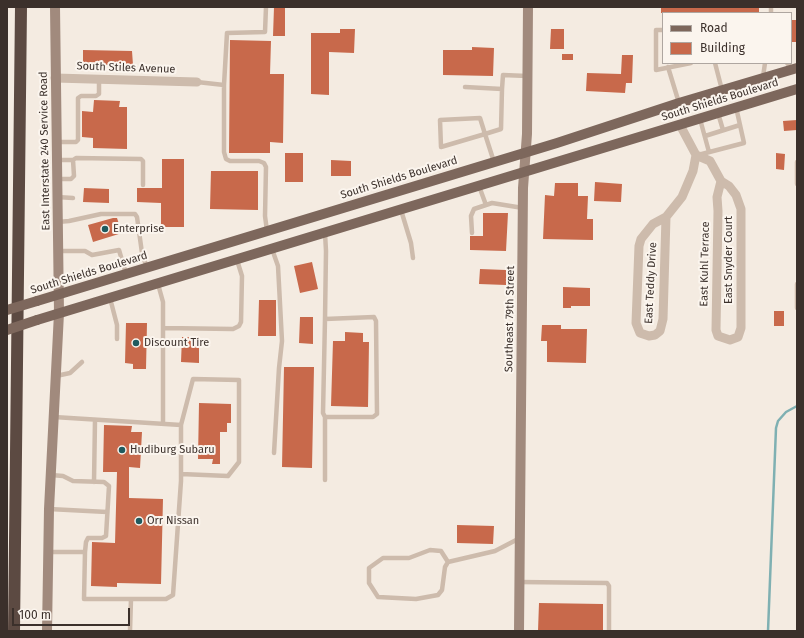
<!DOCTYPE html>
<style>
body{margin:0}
#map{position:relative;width:804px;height:638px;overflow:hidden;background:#f4ebe1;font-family:"Fira Sans",sans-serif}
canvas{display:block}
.frame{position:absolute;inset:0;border:8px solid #3b302b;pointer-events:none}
.legend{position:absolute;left:662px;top:12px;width:130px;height:52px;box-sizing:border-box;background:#fbf5ee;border:1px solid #aea6a0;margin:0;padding:5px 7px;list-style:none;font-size:12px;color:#3b302b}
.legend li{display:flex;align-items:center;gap:8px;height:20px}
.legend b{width:20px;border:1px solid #aea6a0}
.scale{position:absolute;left:12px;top:608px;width:118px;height:18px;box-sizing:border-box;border:2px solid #3b302b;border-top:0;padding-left:5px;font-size:12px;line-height:14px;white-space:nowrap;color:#3b302b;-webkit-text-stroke:3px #fbf5ee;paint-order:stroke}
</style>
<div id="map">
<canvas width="804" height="638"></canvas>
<div class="frame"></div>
<ul class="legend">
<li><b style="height:5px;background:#7d675c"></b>Road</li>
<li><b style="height:11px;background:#c8694b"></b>Building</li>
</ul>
<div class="scale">100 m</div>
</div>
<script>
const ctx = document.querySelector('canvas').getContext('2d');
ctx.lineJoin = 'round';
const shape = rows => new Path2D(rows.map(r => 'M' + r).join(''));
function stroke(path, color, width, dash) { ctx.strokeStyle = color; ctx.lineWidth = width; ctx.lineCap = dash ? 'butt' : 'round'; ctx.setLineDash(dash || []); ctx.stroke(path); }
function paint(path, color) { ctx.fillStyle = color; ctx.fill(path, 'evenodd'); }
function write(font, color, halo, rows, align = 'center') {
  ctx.font = font + ' "Fira Sans",sans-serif'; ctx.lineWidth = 4; ctx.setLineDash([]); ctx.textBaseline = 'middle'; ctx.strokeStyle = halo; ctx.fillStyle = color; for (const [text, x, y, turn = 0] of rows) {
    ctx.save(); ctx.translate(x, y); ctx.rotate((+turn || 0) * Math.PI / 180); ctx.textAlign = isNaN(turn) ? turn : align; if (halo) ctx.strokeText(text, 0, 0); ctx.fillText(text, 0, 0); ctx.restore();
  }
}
const stream = shape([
 [768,631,776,428,778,421,786,412,797,406]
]);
const building = shape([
 [274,7,285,7,285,36,273,36],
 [661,7,759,7,759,13,661,13],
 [791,20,797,20,797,42,791,42],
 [340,29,355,29,354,53,329,52,329,95,311,94,311,33,340,33],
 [551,29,564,29,564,49,550,49],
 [230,40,271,41,270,74,284,74,283,143,270,142,270,153,229,153],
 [472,47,494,48,493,76,443,75,443,50,472,50],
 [83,50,132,51,133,65,83,65],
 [562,54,573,54,573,60,562,60],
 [622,55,633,55,632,83,626,83,625,93,586,91,587,73,621,74],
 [94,100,120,101,119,107,127,107,127,149,93,148,93,138,82,137,82,111,93,112],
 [797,120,797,130,784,131,783,121],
 [285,153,303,153,303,182,285,182],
 [776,153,785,154,784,170,776,169],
 [162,159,184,159,184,227,161,227,161,203,137,202,137,188,162,188],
 [331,160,351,161,351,176,331,176],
 [211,171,258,171,258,210,210,209],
 [595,182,622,184,621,202,594,201],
 [555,183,578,183,578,196,588,196,587,219,593,219,593,240,543,239,545,195,554,196],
 [84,188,109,189,109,203,83,202],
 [483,213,508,213,506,251,470,250,470,236,483,236],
 [113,218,117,218,122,233,93,242,88,225],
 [312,262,318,289,300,293,294,266],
 [480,269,506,270,506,285,479,284],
 [563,287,590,288,590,306,571,306,571,308,563,308],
 [259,300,276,300,276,336,258,336],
 [774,311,784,311,784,326,774,326],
 [300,317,313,317,313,344,299,343],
 [126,323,147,323,146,369,133,369,133,364,125,363],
 [542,325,561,325,561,329,587,329,586,363,547,362,547,341,541,341],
 [345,332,363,333,363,342,369,342,368,407,331,406,333,341,345,341],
 [182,337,199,337,199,363,181,362],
 [284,367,314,367,312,468,282,467],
 [199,403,231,404,231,423,227,423,227,432,220,432,220,464,212,464,213,459,198,459],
 [104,425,132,426,131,432,142,432,140,468,129,467,129,498,163,499,161,584,117,583,117,587,91,586,92,542,115,543,117,472,103,472],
 [457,525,494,526,493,544,457,543],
 [539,603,603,604,603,631,538,631]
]);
const lane = shape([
 [771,13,771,7],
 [663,30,656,30,656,70,691,63],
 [715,63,722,90],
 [787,63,793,70],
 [668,67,679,103],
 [763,77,765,63],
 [197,82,224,85,224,152,226,159,230,161,259,161,264,163,266,167,265,216,267,231],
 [224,85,227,33,265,32,266,7],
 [465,87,502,89,501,129,485,134,480,118,440,120,441,147,485,134,494,162],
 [502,89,503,75,527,76],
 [718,113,723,130],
 [700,119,709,152],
 [705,136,740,125],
 [57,142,76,142,78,140,78,98,81,96,96,96,99,94,99,79],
 [698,155,744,143,736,107],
 [57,160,73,160,74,176,71,179,57,179],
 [73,160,76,158,141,159,143,161,143,185],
 [797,162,797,184],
 [479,186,486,205],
 [57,197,73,198],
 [401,210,411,243,413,258],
 [58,222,69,221,101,214,135,214,137,217,142,253,147,268],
 [325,233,326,251,325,319,323,413,325,417,373,417,377,414,376,321,374,317,325,319],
 [472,233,471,216,474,209,492,203,523,208],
 [272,249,278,266,282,341,279,368,274,453],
 [59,251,85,251,92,255,119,250,126,274],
 [158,284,163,302,163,424],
 [797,284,797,308],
 [110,298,117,325,117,339],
 [163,328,233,329,239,326,241,322,242,276,237,260],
 [56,376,70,373,82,362],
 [54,417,181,425,181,481,173,595,166,599,131,599],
 [325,417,325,480],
 [181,425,193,379,239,380,239,462,228,476,181,474],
 [51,475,63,476,73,481,104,482,109,486,106,536,102,538,88,538,86,542,85,552],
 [94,482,95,420],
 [49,509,107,512],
 [48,552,85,552,84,599,131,599,130,631],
 [448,562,441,551,430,550,409,558,383,558,369,568,369,583,378,597,416,599,438,595,442,590,445,567,448,562,495,551,520,538],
 [519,582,607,583,609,586,609,631]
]);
const street = shape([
 [55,78,197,82],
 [680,125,696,155,710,161,721,181],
 [721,181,729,186,736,195,741,209,741,328,738,337,730,340,718,336,716,330,718,211,717,197,721,181],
 [666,217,663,319,660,331,655,335,649,336,640,333,636,323,639,246,641,239,653,224,666,217,682,197,693,171,696,155]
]);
const secondary = shape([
 [47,631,49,509,59,313,55,7],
 [519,631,523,188,527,134,528,7]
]);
const primary = shape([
 [37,301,557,143,679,103,797,68],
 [37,320,797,89]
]);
const highway = shape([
 [14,631,21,7]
]);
const primaryBridge = shape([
 [7,310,37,301],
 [7,330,37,320]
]);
const markers = [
 [105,229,4,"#1f5a5e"],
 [136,343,4,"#1f5a5e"],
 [122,450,4,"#1f5a5e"],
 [139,521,4,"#1f5a5e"]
];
const streetNames = [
 ["South Stiles Avenue",126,68,2],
 ["South Shields Boulevard",720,100,-17],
 ["East Interstate 240 Service Road",45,151,-91],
 ["South Shields Boulevard",399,178,-17],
 ["East Snyder Court",729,260,-90],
 ["East Kuhl Terrace",705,264,-89],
 ["South Shields Boulevard",89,273,-17],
 ["East Teddy Drive",651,283,-87],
 ["Southeast 79th Street",510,319,-89]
];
const poiNames = [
 ["Enterprise",113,229],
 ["Discount Tire",144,343],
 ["Hudiburg Subaru",130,450],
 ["Orr Nissan",147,521]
];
stroke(stream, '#7fb0b2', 2.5);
paint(building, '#c8694b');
stroke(lane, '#cdbbac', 4.5);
stroke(street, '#cdbbac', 9);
stroke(secondary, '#a18a7d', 10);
stroke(primary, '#7d675c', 10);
stroke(highway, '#5c4a42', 12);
stroke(primaryBridge, '#7d675c', 10);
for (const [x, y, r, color] of markers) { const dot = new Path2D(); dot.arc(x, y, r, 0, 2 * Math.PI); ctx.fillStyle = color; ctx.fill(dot); stroke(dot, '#fbf5ee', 1.5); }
write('11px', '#3b302b', '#fbf5ee', streetNames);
write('11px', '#3b302b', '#fbf5ee', poiNames, 'left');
</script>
